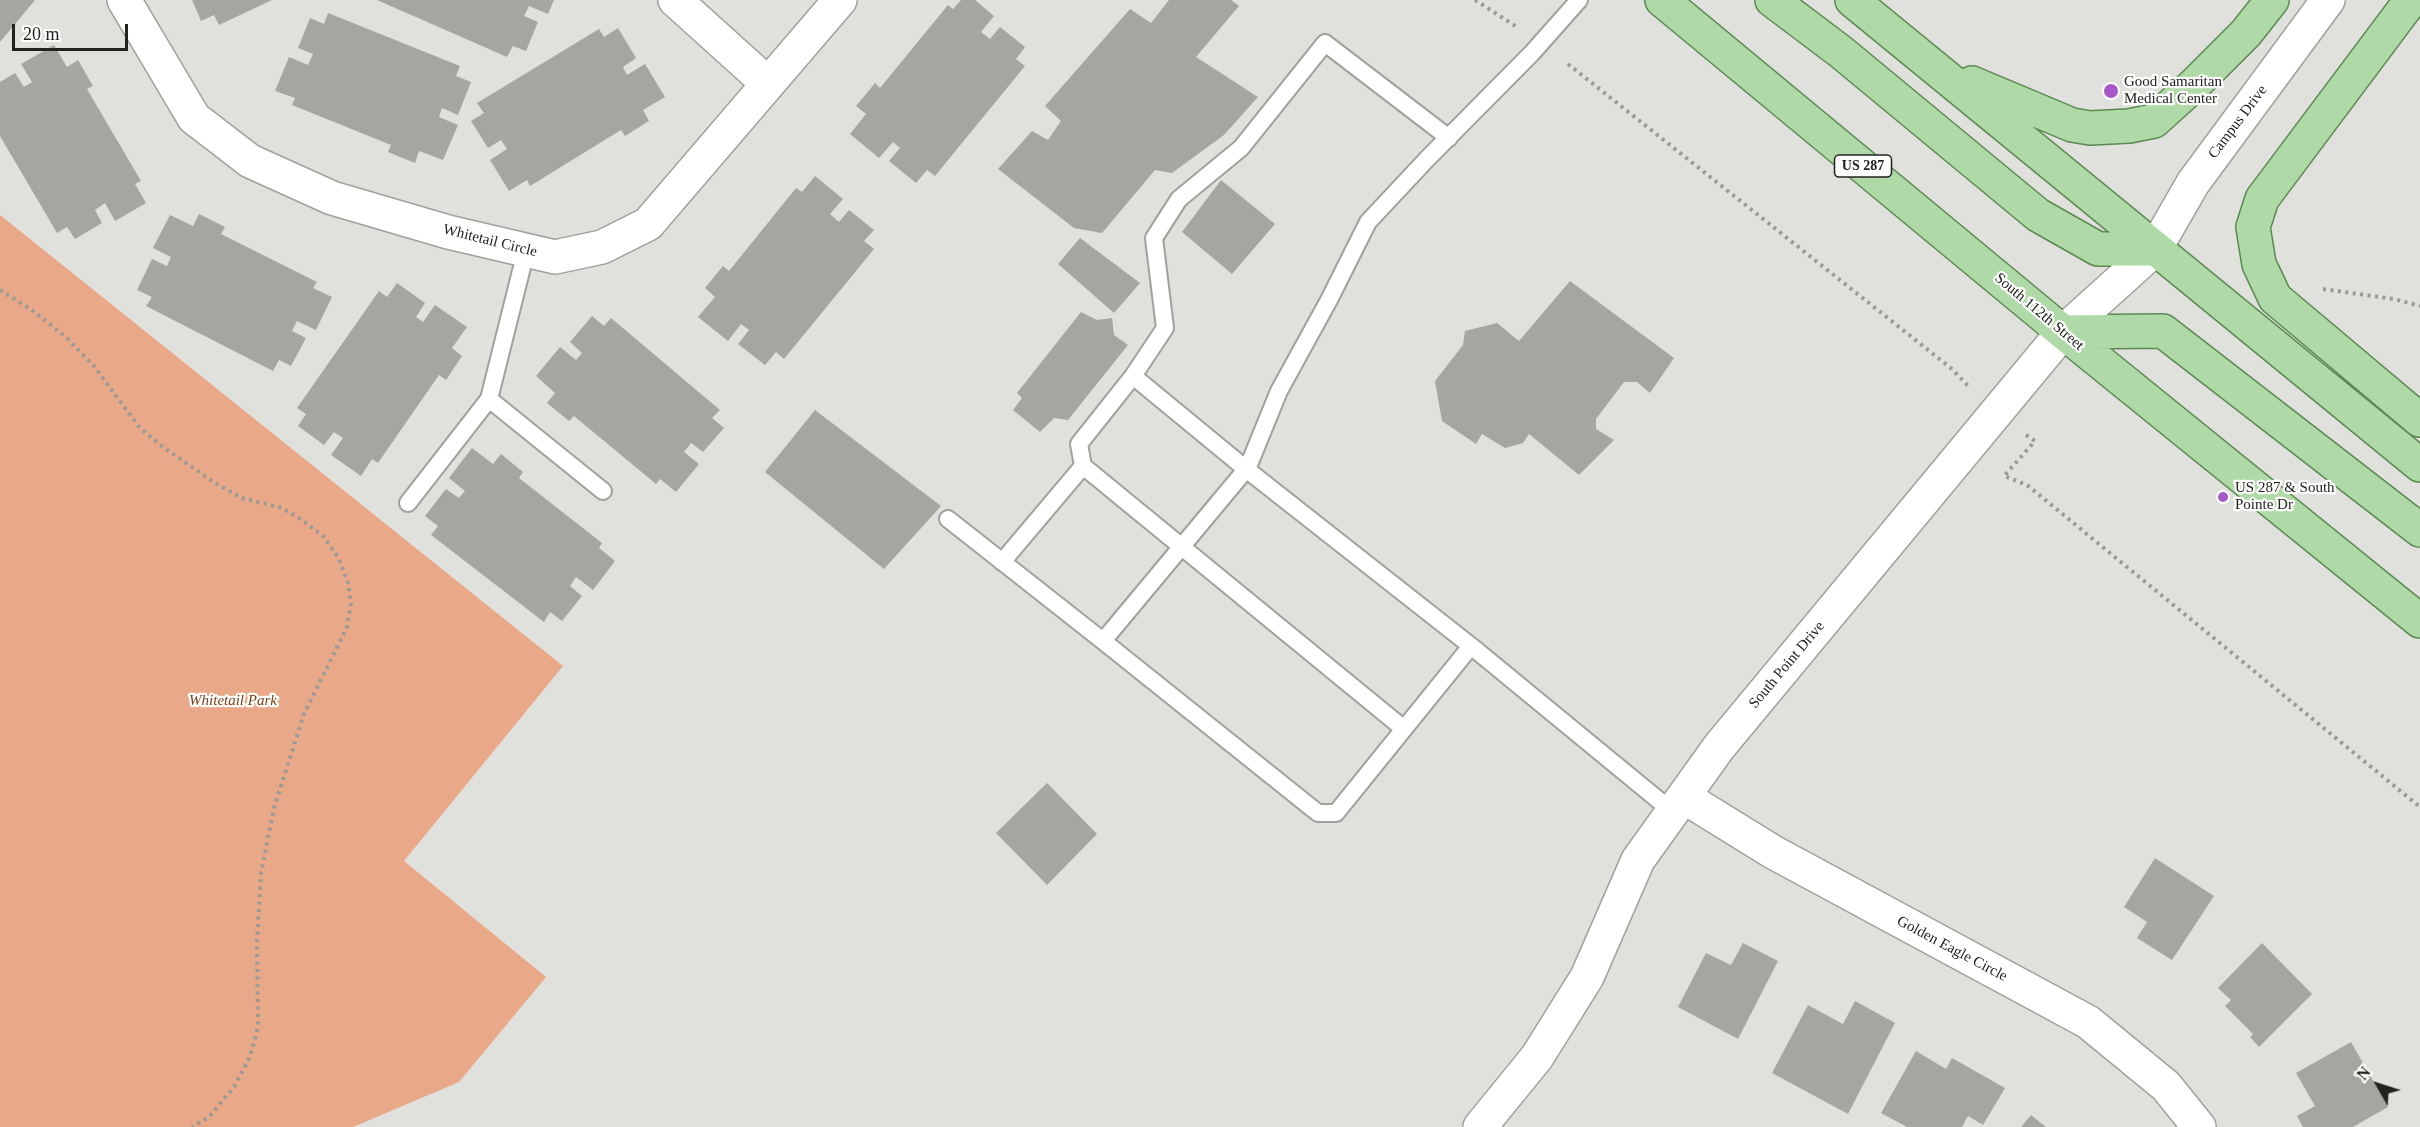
<!DOCTYPE html>
<style>
body{margin:0}
#map{position:relative;width:2420px;height:1127px;overflow:hidden;background:#e0e0dc;font-family:Georgia,serif}
canvas{display:block}
.north{position:absolute;left:2348px;top:1055px;width:60px;height:60px;-webkit-text-stroke:4px #fffffe;paint-order:stroke;rotate:309deg;font-size:16px;font-weight:700;line-height:24px;text-align:center;color:#222221}
.north::after{content:'';display:block;margin:auto;width:21px;height:27px;background:#222221;clip-path:polygon(50% 0,100% 100%,50% 72%,0 100%)}
.scale{position:absolute;left:12px;top:24px;width:116px;height:27px;box-sizing:border-box;border:3px solid #222221;border-top:0;padding-left:8px;font-size:18px;line-height:21px;white-space:nowrap;color:#222221;-webkit-text-stroke:4px #fffffe;paint-order:stroke}
</style>
<div id="map">
<canvas width="2420" height="1127"></canvas>
<div class="north">N</div>
<div class="scale">20 m</div>
</div>
<script>
const ctx = document.querySelector('canvas').getContext('2d');
ctx.lineJoin = 'round';
function paint(path, color) { ctx.fillStyle = color; ctx.fill(path, 'evenodd'); }
const shape = rows => new Path2D(rows.map(r => 'M' + r).join(''));
function stroke(path, color, width, dash) { ctx.strokeStyle = color; ctx.lineWidth = width; ctx.lineCap = dash ? 'butt' : 'round'; ctx.setLineDash(dash || []); ctx.stroke(path); }
function write(font, color, halo, rows, align = 'center') {
  ctx.font = font + ' Georgia,serif'; ctx.lineWidth = 4.5; ctx.setLineDash([]); ctx.textBaseline = 'middle'; ctx.strokeStyle = halo; ctx.fillStyle = color; for (const [text, x, y, turn = 0] of rows) {
    ctx.save(); ctx.translate(x, y); ctx.rotate((+turn || 0) * Math.PI / 180); ctx.textAlign = isNaN(turn) ? turn : align; if (halo) ctx.strokeText(text, 0, 0); ctx.fillText(text, 0, 0); ctx.restore();
  }
}
const green = shape([
 [0,215,563,666,404,861,546,977,459,1082,353,1127,0,1127]
]);
const building = shape([
 [0,0,35,0,0,42],
 [192,0,272,0,219,25,214,15,201,21],
 [377,0,554,0,548,14,529,6,524,16,538,22,526,51,513,46,507,57],
 [961,0,975,0,994,16,981,32,990,39,1000,27,1025,47,1016,59,1025,66,935,176,927,170,916,183,889,161,900,148,893,142,879,158,850,134,866,114,856,106,875,83,880,88,948,5,953,9],
 [1169,0,1231,0,1239,6,1196,57,1258,97,1224,135,1172,173,1155,170,1102,233,1074,228,998,169,1032,131,1048,140,1061,121,1045,106,1130,9,1151,23],
 [328,13,460,66,456,76,471,82,458,115,442,108,439,117,458,125,443,160,419,151,415,163,388,152,391,145,292,105,295,98,275,91,289,57,308,65,313,54,298,48,310,18,324,24],
 [618,28,636,58,623,67,627,75,645,64,665,97,643,110,649,121,625,136,621,130,530,186,527,180,509,191,490,160,507,149,501,140,488,148,471,121,484,113,477,103,599,29,604,37],
 [54,45,67,67,78,60,93,86,87,89,141,181,135,184,146,203,115,221,105,203,95,210,102,223,75,239,67,227,57,233,0,136,0,82,15,73,24,87,32,82,21,64],
 [815,176,843,199,830,214,839,222,849,210,874,230,864,241,874,249,784,359,776,352,765,365,738,344,749,330,741,324,728,341,698,317,715,297,705,288,723,266,729,271,796,188,802,192],
 [1221,180,1275,224,1232,274,1182,232],
 [199,214,225,227,221,234,317,282,313,288,332,297,316,330,297,321,292,331,306,338,291,366,279,360,273,371,146,306,152,297,137,290,152,259,167,266,171,257,153,248,170,215,193,226],
 [1080,238,1140,283,1114,313,1058,264],
 [1570,281,1674,358,1650,393,1637,382,1624,382,1596,419,1596,429,1614,440,1579,475,1529,434,1523,443,1505,448,1482,434,1476,444,1442,421,1435,381,1463,345,1465,331,1497,323,1519,341],
 [397,283,425,303,416,317,423,322,435,305,467,327,452,348,462,356,446,380,439,375,378,463,372,459,361,476,331,455,343,438,334,432,324,445,298,426,306,414,297,408,379,291,387,297],
 [1081,312,1097,320,1112,318,1114,335,1128,345,1068,420,1054,418,1040,432,1013,410,1022,398,1017,393],
 [592,316,604,326,611,318,720,410,712,418,724,428,703,452,691,443,684,452,699,464,676,492,660,479,656,484,574,416,569,421,547,403,555,393,536,376,560,347,576,360,582,353,570,342],
 [815,410,941,506,884,569,765,472],
 [472,448,493,464,501,454,523,472,519,478,602,543,599,548,615,561,593,590,576,577,570,586,582,596,562,621,550,612,544,622,431,535,438,526,425,516,446,489,459,498,465,491,449,478],
 [1047,783,1097,834,1047,885,996,833],
 [2155,858,2214,896,2172,960,2137,938,2147,922,2124,907],
 [1743,943,1778,961,1738,1039,1678,1007,1706,953,1731,965],
 [2262,943,2312,994,2259,1047,2250,1037,2253,1034,2225,1006,2231,1000,2218,988],
 [1855,1001,1895,1023,1848,1114,1772,1073,1808,1005,1843,1024],
 [2351,1042,2388,1107,2353,1127,2303,1127,2297,1116,2315,1106,2296,1073],
 [1916,1051,1946,1069,1952,1058,2005,1088,1983,1125,1968,1116,1962,1127,1907,1127,1881,1113],
 [2031,1115,2046,1127,2021,1127]
]);
const path = shape([
 [1475,0,1517,27],
 [1568,64,1952,369,1970,388],
 [2323,289,2394,299,2420,306],
 [0,290,32,310,67,338,93,365,140,428,163,447,215,483,242,498,282,508,302,520,323,536,338,557,348,583,351,603,347,627,304,714,274,808,261,873,257,942,258,1027,250,1057,234,1087,209,1117,192,1127],
 [2026,435,2035,441,2004,476,2027,485,2420,807]
]);
const lane = shape([
 [526,251,489,399,603,491],
 [1133,376,1246,469,1471,646],
 [1083,466,1404,729],
 [408,503,489,399],
 [948,519,1103,641,1248,467,1279,391,1329,300,1368,222,1427,159,1532,53,1579,0],
 [1002,562,1083,466,1079,444,1133,376,1165,328,1154,238,1179,199,1241,148,1325,43,1449,138],
 [1103,641,1318,813,1336,813,1471,646,1673,812]
]);
const street = shape([
 [124,0,194,118,250,161,332,198,448,232,555,257,602,247,648,224,840,0],
 [675,0,767,83],
 [1684,797,1773,852,2088,1022,2166,1086,2199,1127],
 [1480,1127,1537,1057,1587,977,1638,860,1719,747,2063,332,2155,249,2193,183,2328,0]
]);
const primary = shape([
 [1662,0,2063,332,2420,621],
 [1772,0,1841,52,2038,215,2098,249,2155,249],
 [1852,0,2420,465],
 [2411,0,2262,199,2253,227,2259,264,2275,298,2420,420],
 [1972,83,2072,125,2090,128,2110,127,2129,126,2154,121,2196,83,2246,33,2272,0],
 [2063,332,2163,331,2420,530]
]);
const markers = [
 [2111,91,8,"#a657c8"],
 [2223,497,6,"#a657c8"]
];
const shields = [
 [1863,166,57]
];
const shieldNames = [
 ["US 287",1863,166]
];
const poiNames = [
 ["Good Samaritan",2124,82],
 ["Medical Center",2124,99],
 ["US 287 & South",2235,488],
 ["Pointe Dr",2235,505]
];
const streetNames = [
 ["Campus Drive",2238,122,-53],
 ["Whitetail Circle",490,241,14],
 ["South 112th Street",2039,312,40],
 ["South Point Drive",1787,665,-50],
 ["Golden Eagle Circle",1952,949,28]
];
const parkNames = [
 ["Whitetail Park",233,701]
];
paint(green, '#e9a989');
paint(building, '#a7a5a1');
stroke(lane, '#a0a09c', 20);
stroke(street, '#a0a09c', 36);
stroke(primary, '#5b8952', 36);
stroke(path, '#999996', 4, [3, 4.5]);
stroke(lane, '#fff', 16);
stroke(street, '#fff', 33);
stroke(primary, '#afdaa7', 33);
for (const [x, y, r, color] of markers) { const dot = new Path2D(); dot.arc(x, y, r, 0, 2 * Math.PI); ctx.fillStyle = color; ctx.fill(dot); stroke(dot, '#fffffe', 2); }
for (const [x, y, w] of shields) { const box = new Path2D(); box.roundRect(x - w / 2, y - 11, w, 22, 4.5); ctx.fillStyle = '#fffffe'; ctx.fill(box); stroke(box, '#222221', 1.5); }
write('bold 14px', '#222221', null, shieldNames);
write('15px', '#222221', '#fffffe', poiNames, 'left');
write('15px', '#222221', '#fffffe', streetNames);
write('italic 15px', '#7d3c15', '#fffffe', parkNames);
</script>
